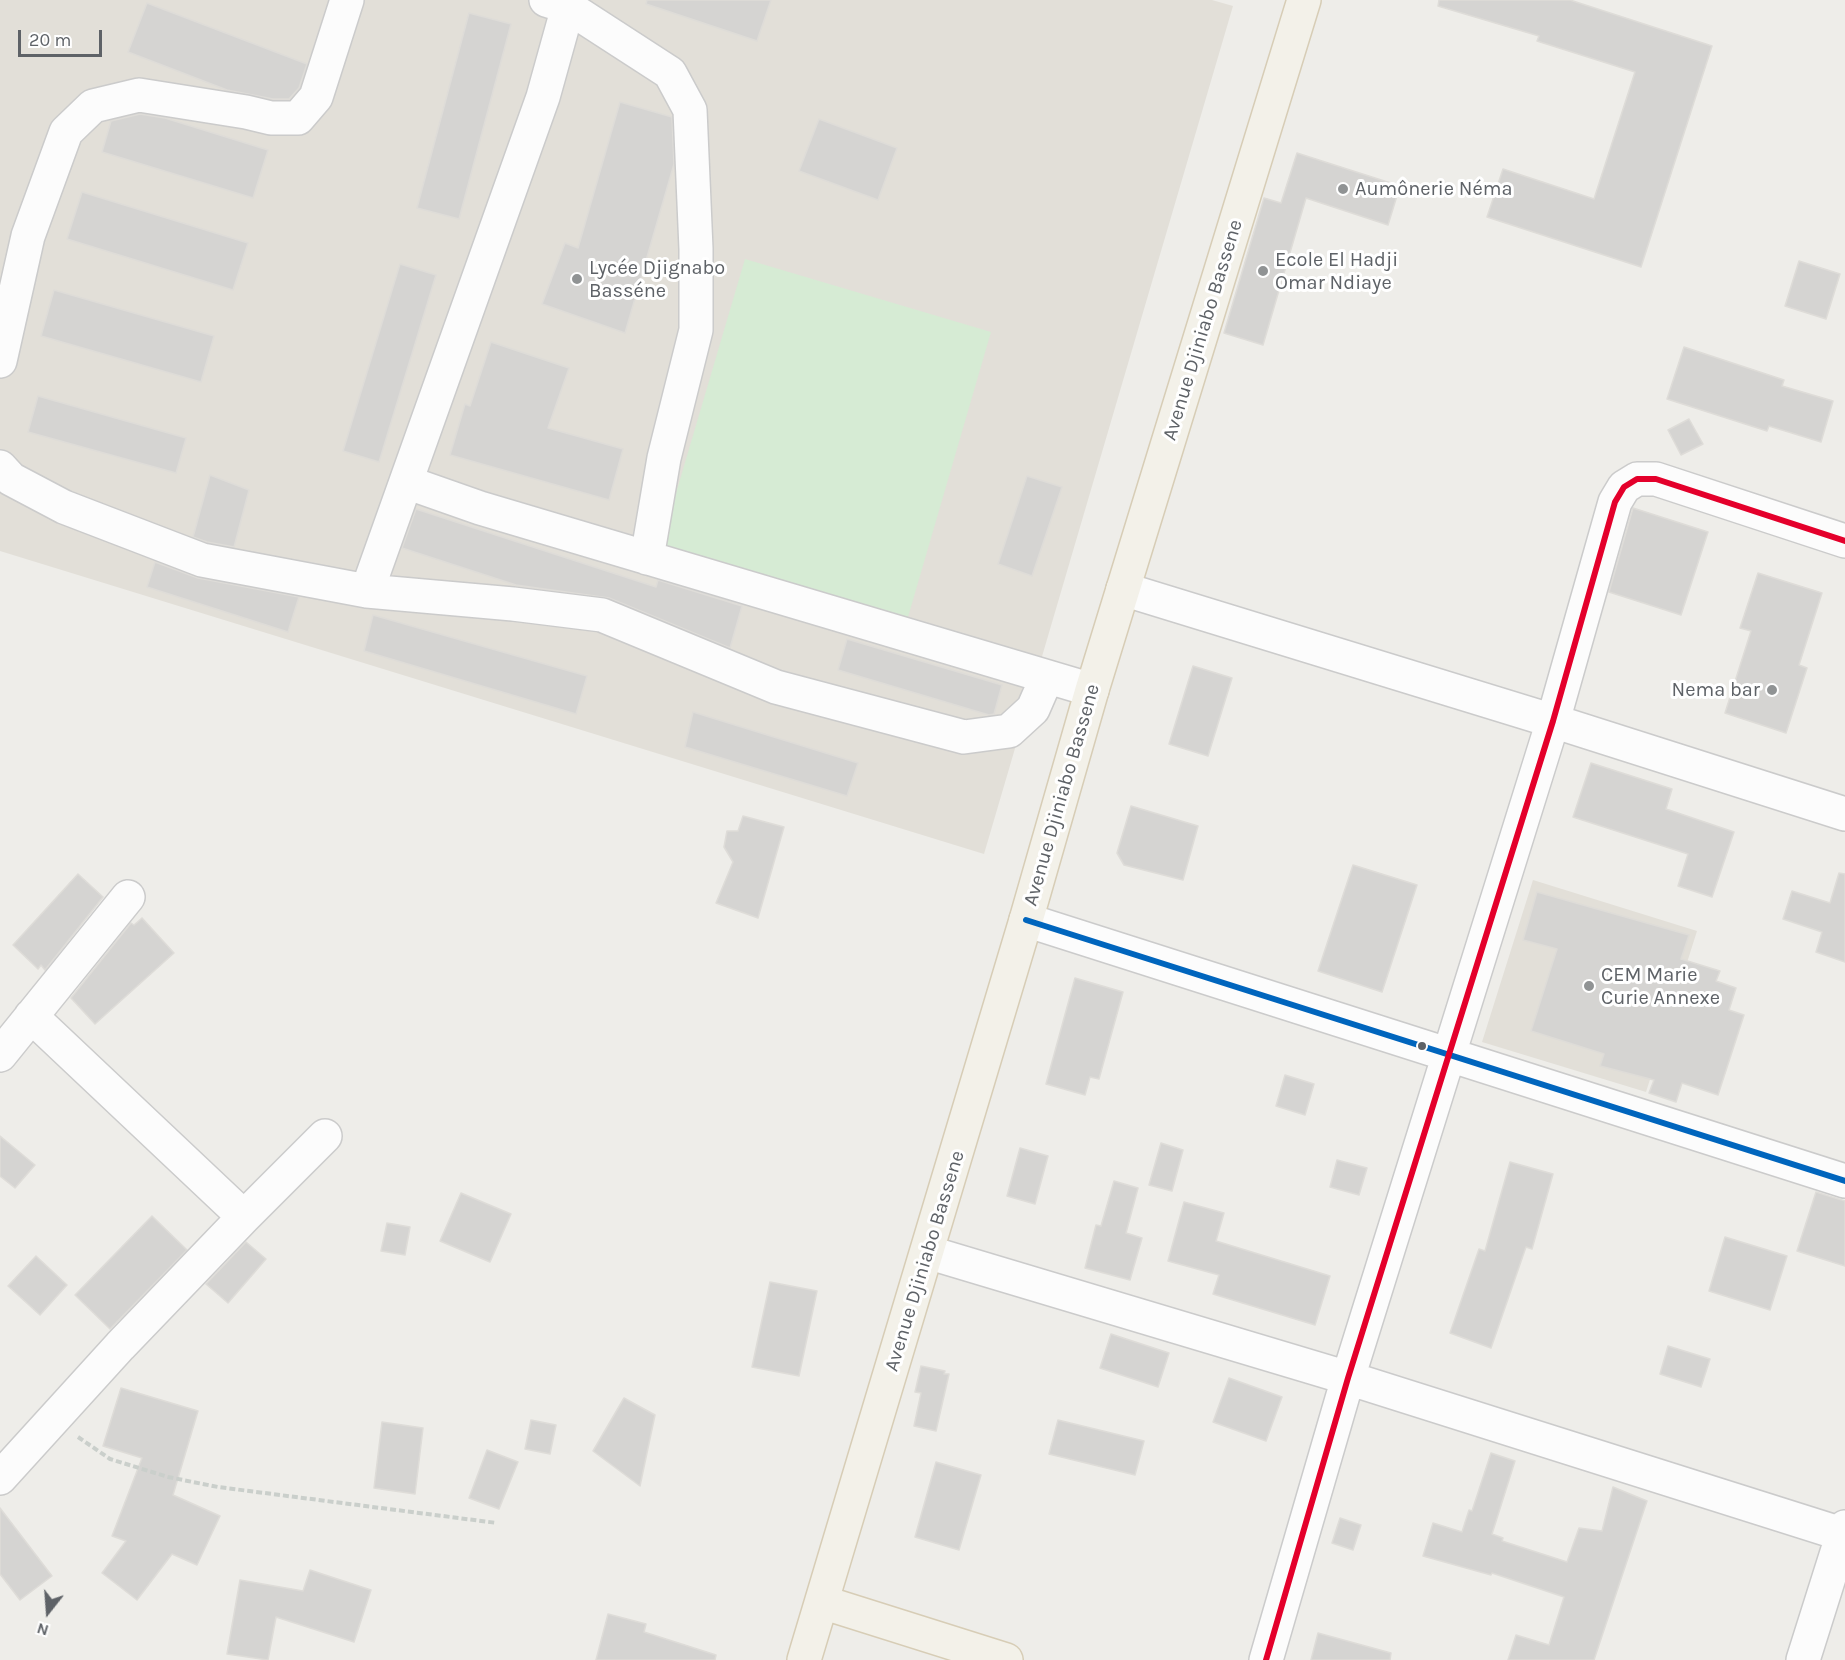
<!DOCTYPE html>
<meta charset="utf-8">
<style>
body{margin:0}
#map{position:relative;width:1845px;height:1660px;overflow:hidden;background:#eeede9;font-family:Karla,sans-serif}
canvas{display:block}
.north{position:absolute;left:18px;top:1582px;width:60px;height:60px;-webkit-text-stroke:4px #fff;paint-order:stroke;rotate:197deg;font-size:16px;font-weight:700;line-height:24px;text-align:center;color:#5e6267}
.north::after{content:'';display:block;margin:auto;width:21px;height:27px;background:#5e6267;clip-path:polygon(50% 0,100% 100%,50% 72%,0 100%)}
.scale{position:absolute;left:18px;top:30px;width:84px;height:27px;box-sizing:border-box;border:3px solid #5e6267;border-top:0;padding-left:8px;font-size:18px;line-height:21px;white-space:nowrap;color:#5e6267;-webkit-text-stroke:4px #fff;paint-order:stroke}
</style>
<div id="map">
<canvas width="1845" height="1660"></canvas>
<div class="north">N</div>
<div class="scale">20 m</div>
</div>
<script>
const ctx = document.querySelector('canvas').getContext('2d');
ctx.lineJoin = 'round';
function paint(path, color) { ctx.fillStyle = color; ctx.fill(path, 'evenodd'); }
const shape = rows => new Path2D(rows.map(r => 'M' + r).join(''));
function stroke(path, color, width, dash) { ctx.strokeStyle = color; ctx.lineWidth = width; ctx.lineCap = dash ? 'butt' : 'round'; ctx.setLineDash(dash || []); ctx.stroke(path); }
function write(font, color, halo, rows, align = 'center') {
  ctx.font = font + ' Karla,sans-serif'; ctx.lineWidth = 6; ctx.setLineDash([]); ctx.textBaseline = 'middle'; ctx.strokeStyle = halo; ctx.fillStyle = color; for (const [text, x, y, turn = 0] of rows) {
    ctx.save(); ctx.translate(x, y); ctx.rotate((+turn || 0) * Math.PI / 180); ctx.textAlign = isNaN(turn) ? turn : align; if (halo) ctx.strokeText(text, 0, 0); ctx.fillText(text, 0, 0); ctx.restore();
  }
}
const education = shape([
 [0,0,1212,0,1233,6,984,854,0,551],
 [1533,880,1697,931,1646,1092,1482,1042]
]);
const green = shape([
 [745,259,991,332,908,617,661,544]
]);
const building = shape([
 [647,0,771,0,757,41,646,4,647,0],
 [1439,0,1570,0,1712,46,1641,267,1487,217,1503,169,1594,199,1635,72,1537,41,1539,36,1438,6,1439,0],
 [147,3,307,64,299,88,289,99,273,99,227,90,128,52,147,3],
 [469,13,511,24,459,219,417,208,469,13],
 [620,102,672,117,674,164,625,333,542,304,565,243,578,248,620,102],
 [140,114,165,118,268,150,253,198,102,152,111,121,140,114],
 [819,119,897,148,878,200,799,171,819,119],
 [1297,153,1400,186,1388,225,1306,198,1263,345,1224,333,1264,198,1281,203,1297,153],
 [82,192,248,243,233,290,67,239,82,192],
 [1799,261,1840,274,1826,319,1785,306,1799,261],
 [400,264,436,275,379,462,343,451,400,264],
 [54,290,214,336,201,382,41,336,54,290],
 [491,342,569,368,548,428,623,449,609,500,450,455,465,404,470,406,491,342],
 [1684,347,1784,380,1782,386,1833,401,1821,442,1769,426,1767,431,1667,399,1684,347],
 [38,396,186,438,176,473,28,432,38,396],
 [1689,419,1703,444,1681,455,1668,430,1689,419],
 [210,475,249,490,234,547,207,542,193,537,210,475],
 [1027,476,1062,487,1032,576,998,564,1027,476],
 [1633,508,1708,532,1681,615,1609,592,1633,508],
 [416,509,656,587,658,580,742,606,730,648,609,598,516,585,402,548,416,509],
 [155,562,198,578,299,597,288,632,147,587,155,562],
 [1758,573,1822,593,1799,665,1807,668,1786,733,1725,713,1751,631,1740,628,1758,573],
 [373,615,587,676,576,714,364,651,373,615],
 [847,639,1002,685,994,714,989,715,838,670,847,639],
 [1193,666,1232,678,1208,756,1169,744,1193,666],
 [693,712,858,763,847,796,685,747,693,712],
 [1591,763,1672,789,1666,809,1734,832,1712,897,1678,886,1688,854,1573,817,1591,763],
 [1131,806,1198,826,1183,880,1124,865,1117,853,1131,806],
 [743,816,784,827,758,918,716,903,733,862,724,847,727,831,738,831,743,816],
 [1353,865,1417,885,1382,992,1318,971,1353,865],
 [1839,873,1845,874,1845,962,1816,952,1822,932,1783,919,1792,891,1830,903,1839,873],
 [78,874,103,897,45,970,41,965,38,969,13,945,78,874],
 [1537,892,1689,935,1681,959,1720,971,1716,981,1736,988,1729,1010,1744,1015,1718,1095,1682,1083,1676,1102,1649,1093,1654,1080,1600,1066,1604,1054,1531,1031,1557,949,1523,940,1537,892],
 [142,918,174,953,95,1024,71,998,131,923,134,925,142,918],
 [1075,978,1123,992,1099,1079,1090,1077,1085,1095,1046,1084,1075,978],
 [1285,1075,1314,1084,1305,1115,1276,1106,1285,1075],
 [0,1136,35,1165,15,1188,0,1176,0,1136],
 [1161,1143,1183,1150,1172,1191,1149,1185,1161,1143],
 [1020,1148,1048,1156,1035,1204,1007,1196,1020,1148],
 [1337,1160,1367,1168,1359,1195,1330,1187,1337,1160],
 [1510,1162,1553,1174,1532,1249,1526,1247,1491,1348,1450,1333,1479,1249,1485,1251,1510,1162],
 [1114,1181,1138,1188,1126,1233,1142,1238,1130,1280,1085,1268,1096,1225,1101,1226,1114,1181],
 [1816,1192,1845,1201,1845,1266,1797,1251,1816,1192],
 [461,1193,511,1214,490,1262,440,1241,461,1193],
 [1184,1202,1224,1213,1216,1241,1330,1276,1315,1325,1213,1294,1219,1275,1168,1261,1184,1202],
 [152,1216,187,1250,110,1329,75,1295,152,1216],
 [387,1223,410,1227,405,1255,381,1251,387,1223],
 [1725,1237,1787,1256,1770,1310,1709,1291,1725,1237],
 [246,1242,266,1259,228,1303,206,1284,246,1242],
 [36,1256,67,1285,40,1315,8,1286,36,1256],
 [770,1282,817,1291,799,1376,752,1367,770,1282],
 [1111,1334,1169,1353,1158,1387,1100,1368,1111,1334],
 [1668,1346,1710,1359,1701,1387,1660,1374,1668,1346],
 [921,1366,945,1371,944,1374,949,1374,936,1431,914,1426,921,1393,915,1392,921,1366],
 [1229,1378,1282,1397,1266,1441,1213,1422,1229,1378],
 [121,1388,198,1411,173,1495,220,1516,197,1565,172,1554,137,1600,102,1573,126,1541,112,1536,142,1458,103,1446,121,1388],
 [624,1398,655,1415,640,1486,593,1451,624,1398],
 [531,1420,556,1425,550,1454,525,1449,531,1420],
 [1058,1420,1144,1441,1135,1475,1049,1454,1058,1420],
 [382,1422,423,1428,415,1494,374,1488,382,1422],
 [487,1450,518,1462,499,1509,469,1498,487,1450],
 [1491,1453,1515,1461,1492,1534,1503,1538,1502,1541,1567,1562,1579,1528,1602,1531,1613,1487,1647,1501,1594,1660,1508,1660,1516,1635,1549,1645,1564,1597,1492,1573,1491,1575,1423,1556,1433,1523,1462,1532,1469,1510,1472,1511,1491,1453],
 [936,1462,981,1475,959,1550,915,1537,936,1462],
 [0,1508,52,1576,20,1600,0,1574,0,1508],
 [1340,1518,1361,1525,1353,1550,1332,1543,1340,1518],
 [310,1570,371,1590,354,1642,276,1617,268,1660,227,1654,240,1580,303,1591,310,1570],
 [608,1614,646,1624,644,1632,716,1655,715,1660,596,1660,608,1614],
 [1318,1633,1391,1653,1390,1660,1311,1660,1318,1633]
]);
const path = shape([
 [78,1437,110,1459,168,1477,218,1487,497,1523]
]);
const minor = shape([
 [546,0,568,7,670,73,690,110,696,249,696,330,664,458,647,558],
 [0,361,28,236,66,132,93,106,139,95,246,112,271,118,298,118,316,97,347,0],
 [0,467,11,479,64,507,202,560,367,591,513,604,602,615,776,687,964,737,1009,731,1033,709,1047,677],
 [406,482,480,508,1092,690],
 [1123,589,1553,721,1845,814],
 [367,591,543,97,568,7],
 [1026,920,1845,1181],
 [31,1016,244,1217],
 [0,1055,128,897],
 [927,1252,1348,1378,1845,1535],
 [0,1478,120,1346,244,1217,325,1136],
 [1266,1660,1348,1378,1553,721,1615,502,1624,487,1637,479,1656,479,1845,541],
 [1803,1660,1845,1527]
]);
const major = shape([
 [822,1602,1006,1660],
 [804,1660,1026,920,1092,690,1304,0]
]);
const bus1 = shape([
 [1026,920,1845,1181]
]);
const bus2 = shape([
 [1266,1660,1348,1378,1553,721,1615,502,1624,487,1637,479,1656,479,1845,541]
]);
const markers = [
 [1343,189,6,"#909394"],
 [1263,271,6,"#909394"],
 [577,279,6,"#909394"],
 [1772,690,6,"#909394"],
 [1589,986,6,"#909394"],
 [1422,1046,5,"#5e6267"]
];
const poiNames = [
 ["Aumônerie Néma",1355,189],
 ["Ecole El Hadji",1275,260],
 ["Omar Ndiaye",1275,283],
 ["Lycée Djignabo",589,268],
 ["Basséne",589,291],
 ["Nema bar",1760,690,"right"],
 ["CEM Marie",1601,975],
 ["Curie Annexe",1601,998]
];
const streetNames = [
 ["Avenue Djiniabo Bassene",1203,330,-73],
 ["Avenue Djiniabo Bassene",1062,795,-74],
 ["Avenue Djiniabo Bassene",925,1261,-73]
];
paint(education, '#e2dfd8');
paint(green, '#d6ebd4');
paint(building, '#d5d4d2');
stroke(building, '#dedcd8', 1.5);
stroke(minor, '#cbcbcb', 36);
stroke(major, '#d7cdb6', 36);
stroke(path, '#cacfcb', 4, [6, 3]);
stroke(minor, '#fcfcfc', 33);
stroke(major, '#f3f1e9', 33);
stroke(bus1, '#0065bd', 6);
stroke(bus2, '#e4002b', 6);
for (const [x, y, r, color] of markers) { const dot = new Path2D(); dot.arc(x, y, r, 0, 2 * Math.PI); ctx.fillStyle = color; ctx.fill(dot); stroke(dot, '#fff', 2); }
write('20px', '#5e6267', '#fff', poiNames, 'left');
write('20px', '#5e6267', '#fff', streetNames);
</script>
